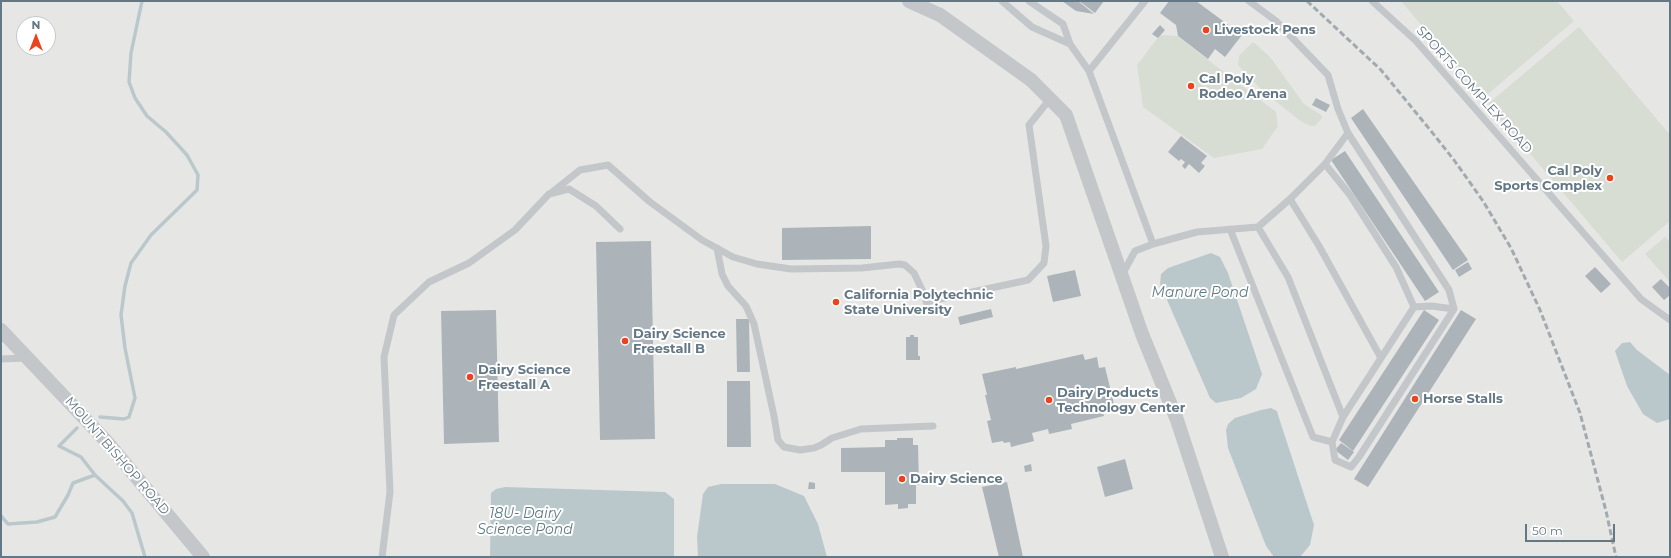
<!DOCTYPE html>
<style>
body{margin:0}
#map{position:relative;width:1671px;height:558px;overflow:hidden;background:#f6f6f2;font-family:Montserrat,sans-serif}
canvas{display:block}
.frame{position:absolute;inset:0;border:2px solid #637785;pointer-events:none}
.north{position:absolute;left:16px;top:16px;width:40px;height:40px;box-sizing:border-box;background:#fff;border:1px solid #c1c9ce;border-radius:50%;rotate:0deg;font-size:11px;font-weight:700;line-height:16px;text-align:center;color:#637785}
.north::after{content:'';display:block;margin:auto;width:14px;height:18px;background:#ed421b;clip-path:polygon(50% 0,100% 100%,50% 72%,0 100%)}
.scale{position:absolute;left:1525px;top:524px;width:90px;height:18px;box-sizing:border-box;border:2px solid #637785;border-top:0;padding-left:5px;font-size:12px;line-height:14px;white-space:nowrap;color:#637785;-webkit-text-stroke:3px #fff;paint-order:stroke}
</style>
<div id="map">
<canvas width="1671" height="558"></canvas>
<div class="frame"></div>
<div class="north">N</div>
<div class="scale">50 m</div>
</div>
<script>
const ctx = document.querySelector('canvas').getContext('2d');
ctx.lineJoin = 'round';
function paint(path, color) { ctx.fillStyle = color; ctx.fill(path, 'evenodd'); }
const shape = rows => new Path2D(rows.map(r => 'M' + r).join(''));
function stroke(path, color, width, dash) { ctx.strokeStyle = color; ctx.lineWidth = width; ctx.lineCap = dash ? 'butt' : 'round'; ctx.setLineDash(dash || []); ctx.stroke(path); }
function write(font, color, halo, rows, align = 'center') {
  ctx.font = font + ' Montserrat,sans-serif'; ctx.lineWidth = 4; ctx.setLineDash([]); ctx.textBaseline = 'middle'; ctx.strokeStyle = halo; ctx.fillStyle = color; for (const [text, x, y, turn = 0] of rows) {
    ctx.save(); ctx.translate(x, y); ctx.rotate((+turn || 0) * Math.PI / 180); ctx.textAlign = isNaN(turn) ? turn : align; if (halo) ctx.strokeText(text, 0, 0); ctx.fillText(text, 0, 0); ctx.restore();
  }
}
const built = shape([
 [1,1,1670,1,1670,557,1,557],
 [24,24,48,24,48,48,24,48]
]);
const green = shape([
 [1401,1,1557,1,1574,21,1483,98],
 [1579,27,1670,135,1670,221,1622,262,1488,104],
 [1160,35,1177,36,1276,112,1278,126,1262,149,1214,158,1143,107,1137,65],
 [1253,42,1270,57,1304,104,1321,115,1322,118,1315,126,1311,126,1302,122,1278,103,1261,89,1238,65,1239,56],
 [1665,237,1670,242,1670,282,1645,254]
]);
const water = shape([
 [1211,253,1220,257,1228,273,1262,374,1256,389,1241,398,1216,403,1210,398,1160,284,1161,274,1168,268],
 [1630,342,1637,350,1670,375,1670,419,1657,423,1643,414,1627,386,1615,351,1622,343],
 [1271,408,1277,411,1279,418,1314,525,1310,545,1300,557,1274,557,1266,546,1228,448,1226,430,1228,424,1235,418,1261,410],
 [721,484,775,484,804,496,818,524,827,557,698,557,697,537,703,494,708,487],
 [505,487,665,492,674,499,674,557,490,557,491,493,496,489]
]);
const stream = shape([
 [100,417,124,419,129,417,135,398,125,348,121,315,125,286,131,263,151,235,197,190,198,175,187,155,166,132,147,116,135,98,129,82,131,53,142,1],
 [77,428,59,446,81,457,95,475,123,501,132,513,145,557],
 [1,516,8,524,37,522,55,517,68,495,73,483,95,475]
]);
const building = shape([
 [1062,1,1078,1,1094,14,1076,11],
 [1079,1,1104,1,1095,13],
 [1169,1,1196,1,1242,35,1225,57,1215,49,1208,59,1178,36,1176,25,1160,13],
 [1160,25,1165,30,1158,38,1152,34],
 [1316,98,1330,105,1326,112,1312,105],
 [1363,109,1468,260,1453,270,1351,118],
 [1181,136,1207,156,1201,163,1205,166,1199,173,1189,164,1185,169,1182,166,1185,162,1181,159,1179,161,1168,152],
 [1345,151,1439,292,1425,301,1331,160],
 [871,226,871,259,782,260,782,228],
 [651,241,655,439,600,440,596,242],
 [1468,262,1472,269,1459,277,1455,270],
 [1595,267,1611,284,1601,293,1585,276],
 [1075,270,1081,296,1053,302,1047,276],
 [1661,279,1670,288,1670,295,1664,300,1652,287],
 [991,309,993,317,960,325,958,317],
 [496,310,499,442,444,444,441,311],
 [1424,310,1439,320,1353,451,1339,440],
 [1461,310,1476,319,1368,487,1354,479],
 [736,319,749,319,750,372,737,372],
 [910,335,914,335,914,337,918,337,918,356,920,356,920,360,906,360,906,337,910,337],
 [1083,354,1085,360,1097,357,1099,368,1105,367,1114,404,1102,407,1104,416,1071,424,1072,429,1049,434,1048,429,1032,433,1034,441,1011,447,1010,442,1004,443,1003,441,992,443,987,421,991,420,985,395,987,395,982,374,1016,367,1016,369],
 [727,381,750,381,751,447,727,447],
 [897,438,913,438,913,445,918,445,919,485,916,485,916,504,908,504,908,508,898,509,898,504,885,505,885,472,841,472,841,448,885,447,885,440,897,440],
 [1341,443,1354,452,1348,460,1335,450],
 [1125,459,1133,489,1105,497,1097,467],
 [1031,464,1032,471,1025,472,1024,466],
 [809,482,815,483,815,489,808,489],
 [1007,482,1023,557,999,557,982,487]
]);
const service = shape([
 [1002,1,1032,27,1070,44],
 [1029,1,1063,24,1070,44,1089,71],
 [1145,1,1089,71,1153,244],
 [1249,1,1276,21,1328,75,1338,109,1348,133],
 [1372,1,1416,41,1641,299,1670,320],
 [1325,164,1350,195,1396,267,1414,307,1343,417],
 [551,193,580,170,608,165,650,202,702,240,733,257,757,264,791,269,862,268,899,264,905,265,914,273,926,298],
 [1290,199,1319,246,1381,358],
 [1230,229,1313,437,1332,442],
 [717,248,722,274,728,286,746,306,754,324,774,416,778,440,784,447,800,450,814,448,821,445,832,438,861,429,933,426],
 [1122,275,1135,251,1153,244,1197,232,1258,227,1290,199,1325,164,1348,133,1449,290,1454,309,1359,457,1351,467,1335,460,1332,442,1343,417,1288,277,1258,227],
 [926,302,1028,280,1044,263,1046,246,1029,125,1050,99],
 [1414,307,1431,306,1454,309],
 [1,359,28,358],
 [382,557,390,492,384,357,394,315,429,282,469,263,515,230,549,194,569,189,596,206,620,229]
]);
const minor = shape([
 [909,1,940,15,1031,80,1066,115,1142,334,1177,420,1222,557],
 [1,330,107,442,203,557]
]);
const rail = shape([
 [1307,1,1381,70,1431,131,1454,160,1483,201,1511,248,1540,310,1580,413,1606,511,1616,557]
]);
const markers = [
 [1206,30,4,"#ed421b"],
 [1191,86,4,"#ed421b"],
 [1610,178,4,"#ed421b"],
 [836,302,4,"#ed421b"],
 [625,341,4,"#ed421b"],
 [470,377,4,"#ed421b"],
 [1415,399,4,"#ed421b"],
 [1049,400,4,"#ed421b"],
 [902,479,4,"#ed421b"]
];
const poiNames = [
 ["Livestock Pens",1214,30],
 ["Cal Poly",1199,79],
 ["Rodeo Arena",1199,94],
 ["Cal Poly",1602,171,"right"],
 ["Sports Complex",1602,186,"right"],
 ["California Polytechnic",844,295],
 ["State University",844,310],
 ["Dairy Science",633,334],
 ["Freestall B",633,349],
 ["Dairy Science",478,370],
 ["Freestall A",478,385],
 ["Dairy Products",1057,393],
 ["Technology Center",1057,408],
 ["Horse Stalls",1423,399],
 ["Dairy Science",910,479]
];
const streetNames = [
 ["SPORTS COMPLEX ROAD",1474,90,48],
 ["MOUNT BISHOP ROAD",117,456,49]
];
const waterNames = [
 ["Manure Pond",1200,293],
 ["18U- Dairy",525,514],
 ["Science Pond",525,530]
];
paint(built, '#e6e7e5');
paint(green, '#d7ddd2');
paint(water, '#bac8cc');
stroke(stream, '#bac8cc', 3.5);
paint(building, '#acb4b9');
stroke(service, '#c3c7ca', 7);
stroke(minor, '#c3c7ca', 14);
stroke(rail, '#a3aaaf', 3, [6, 3]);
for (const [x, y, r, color] of markers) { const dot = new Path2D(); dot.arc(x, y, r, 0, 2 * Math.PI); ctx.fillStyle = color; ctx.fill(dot); stroke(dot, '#fff', 1.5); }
write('bold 13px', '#637785', '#fff', poiNames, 'left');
write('13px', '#637785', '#fff', streetNames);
write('italic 14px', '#5f7a82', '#fff', waterNames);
</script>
